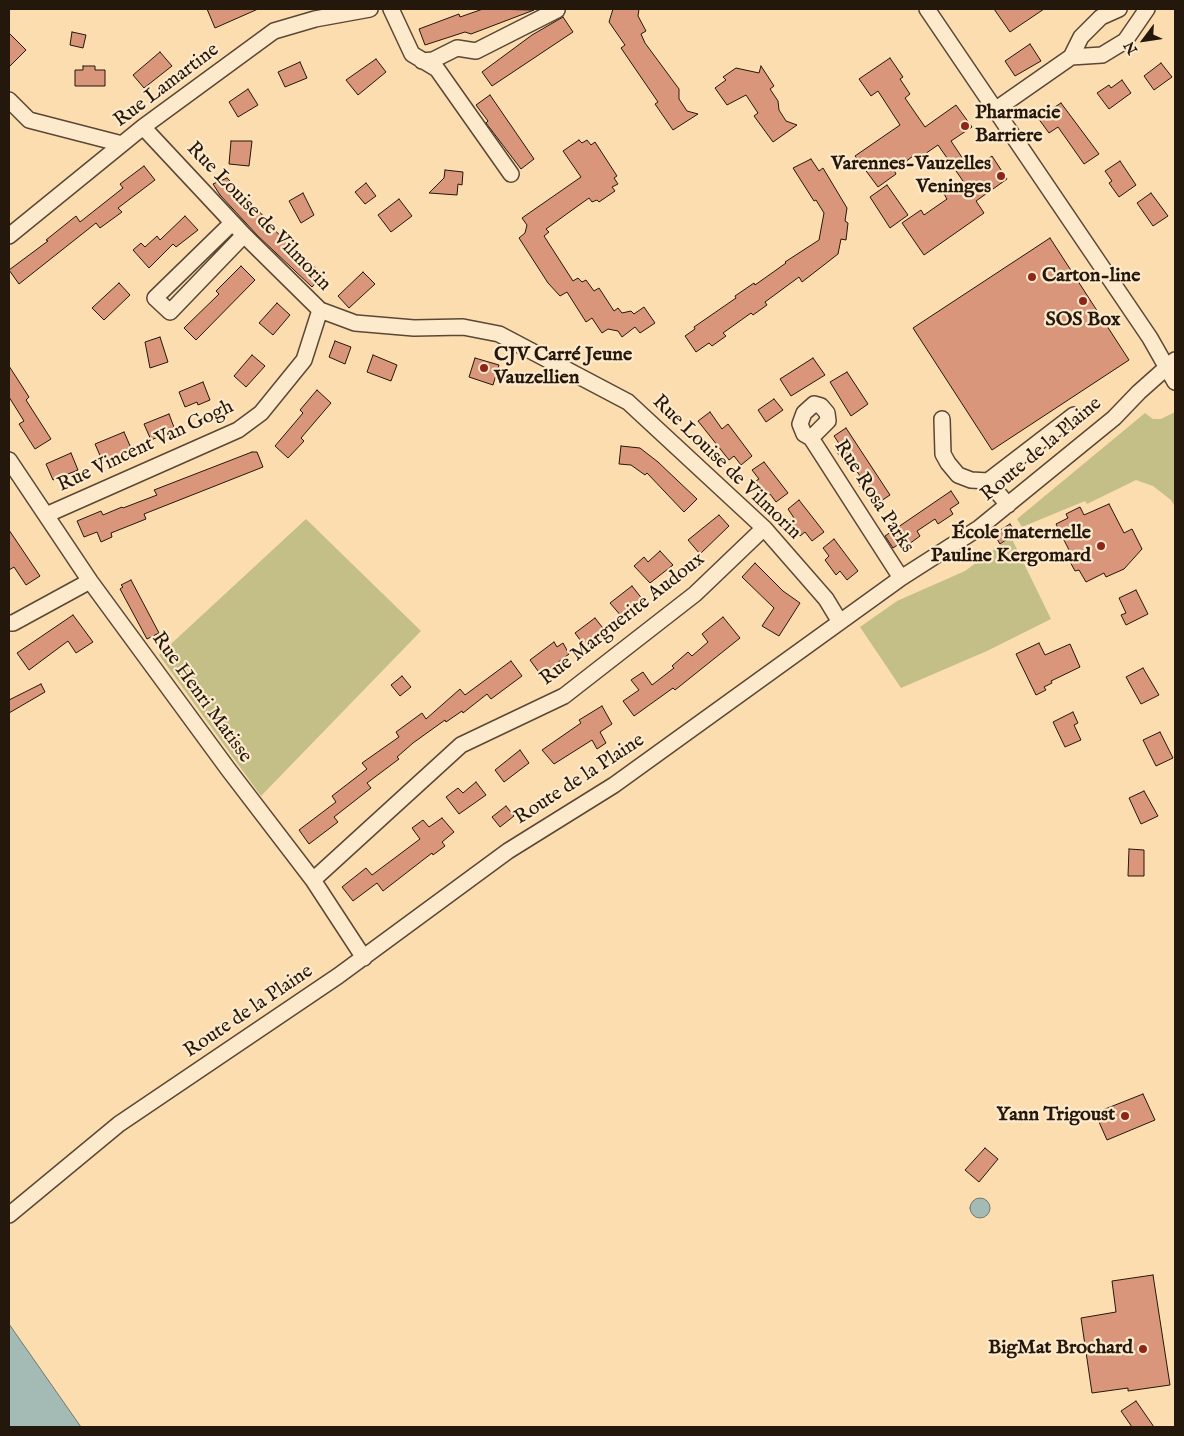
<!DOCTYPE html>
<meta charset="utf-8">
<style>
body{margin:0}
#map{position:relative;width:1184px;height:1436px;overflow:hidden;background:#fcddaf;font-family:"IM FELL English",serif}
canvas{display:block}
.frame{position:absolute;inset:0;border:10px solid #24170c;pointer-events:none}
.north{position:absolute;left:1119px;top:15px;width:50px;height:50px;-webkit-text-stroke:4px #fde9cb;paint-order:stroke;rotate:239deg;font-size:14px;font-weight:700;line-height:20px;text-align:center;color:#24170c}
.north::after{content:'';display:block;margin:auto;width:18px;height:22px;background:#24170c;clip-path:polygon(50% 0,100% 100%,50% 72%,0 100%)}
</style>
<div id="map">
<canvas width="1184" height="1436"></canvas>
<div class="frame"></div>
<div class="north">N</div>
</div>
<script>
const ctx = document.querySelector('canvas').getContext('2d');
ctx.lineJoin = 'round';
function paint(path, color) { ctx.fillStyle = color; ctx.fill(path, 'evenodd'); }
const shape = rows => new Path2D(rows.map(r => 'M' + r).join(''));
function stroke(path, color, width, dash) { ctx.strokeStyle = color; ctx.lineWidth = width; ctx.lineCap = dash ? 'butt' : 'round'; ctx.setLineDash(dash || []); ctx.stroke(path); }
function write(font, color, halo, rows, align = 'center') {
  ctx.font = font + ' "IM FELL English",serif'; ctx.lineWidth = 4.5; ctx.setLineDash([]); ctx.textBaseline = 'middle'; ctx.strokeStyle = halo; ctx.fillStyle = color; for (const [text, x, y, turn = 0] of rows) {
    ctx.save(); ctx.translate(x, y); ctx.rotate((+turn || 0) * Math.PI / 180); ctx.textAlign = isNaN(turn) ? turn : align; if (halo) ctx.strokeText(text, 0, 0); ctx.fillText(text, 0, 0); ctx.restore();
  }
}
const green = shape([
 [1175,412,1175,507,1171,500,1153,486,1136,480,1087,504,1085,501,1022,527,1017,519,1145,413,1153,419,1161,419],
 [306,519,421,631,261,796,159,655],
 [1011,537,1051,619,987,651,901,688,860,627,897,601,965,571]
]);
const water = shape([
 '970 1208a10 10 0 1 1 20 0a10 10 0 1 1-20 0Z',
 [9,1324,81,1427,9,1427,9,1324]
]);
const building = shape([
 [207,9,258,9,215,28,207,9],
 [483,9,534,10,471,34,465,32,425,45,419,29,459,14,460,17,483,9],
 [613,9,639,9,638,16,646,31,641,34,645,43,679,89,679,99,687,111,698,114,673,130,655,104,658,102,621,48,625,45,609,22,613,9],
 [994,9,1044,9,1010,32,994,9],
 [563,17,573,32,492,86,482,72,532,35,563,17],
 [72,32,86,35,83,48,70,45,72,32],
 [9,33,26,50,9,67,9,33],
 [1030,44,1041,61,1015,76,1005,61,1030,44],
 [160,52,172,66,144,88,133,75,160,52],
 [890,58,903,77,900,79,910,94,905,98,925,127,956,105,972,127,951,141,971,171,992,156,1007,179,976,201,984,213,924,255,902,223,921,210,924,215,947,199,944,194,963,181,938,145,919,158,916,154,894,170,896,174,878,187,855,156,900,125,878,91,871,96,859,79,890,58],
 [376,59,386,72,358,95,346,80,376,59],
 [300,62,307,78,285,87,278,72,300,62],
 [1161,63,1172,77,1154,90,1144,76,1161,63],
 [83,66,95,66,95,70,105,70,105,86,75,86,75,70,83,70,83,66],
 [761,66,774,86,770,89,778,101,779,110,786,121,797,125,773,142,754,116,758,113,746,95,727,105,715,88,726,80,723,77,736,68,759,73,761,66],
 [1122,80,1131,93,1109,109,1097,93,1109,85,1111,88,1122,80],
 [248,89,258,105,238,117,229,102,248,89],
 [490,95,534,159,521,169,486,123,488,121,476,105,490,95],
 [1061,103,1099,154,1084,164,1058,127,1049,133,1038,118,1061,103],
 [579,140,582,143,587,140,591,145,595,142,617,176,614,178,618,184,612,187,615,191,599,202,597,200,592,202,589,198,568,213,546,229,549,232,544,236,573,281,578,278,582,282,586,280,594,291,599,288,614,311,618,308,622,313,631,311,634,314,644,307,655,323,640,333,635,327,622,337,618,331,608,329,602,333,592,318,586,322,567,292,560,296,548,283,519,238,525,233,527,225,522,218,581,177,563,151,579,140],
 [231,141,252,141,249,166,229,164,231,141],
 [811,159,819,171,823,168,847,208,845,221,848,223,846,240,841,239,838,254,802,282,799,277,765,302,767,305,753,315,751,313,723,333,726,336,712,346,709,343,696,352,685,336,695,329,694,327,736,298,735,296,754,283,755,285,786,263,785,262,819,240,824,213,816,200,814,201,793,168,811,159],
 [1120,161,1136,185,1119,197,1109,183,1112,181,1105,171,1120,161],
 [144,166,155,180,118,208,122,212,100,228,96,223,19,284,9,270,48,241,46,240,76,216,80,222,123,188,120,184,144,166],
 [445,170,463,172,462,185,458,184,457,195,429,193,444,178,445,170],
 [227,178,272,225,270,226,323,275,312,287,257,235,220,195,213,184,227,178],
 [366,183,376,196,365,204,355,192,366,183],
 [887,185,908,215,890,228,870,197,887,185],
 [303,193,314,215,301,223,289,201,303,193],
 [1151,193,1168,216,1153,226,1137,203,1151,193],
 [399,199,412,216,391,232,378,215,399,199],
 [185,216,198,230,176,247,173,244,149,268,133,250,141,243,145,247,157,236,160,240,185,216],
 [1050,238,1129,360,992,450,913,328,1050,238],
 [241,266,255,280,196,340,184,328,219,294,216,291,241,266],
 [363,272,375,284,349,308,338,296,363,272],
 [119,283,130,295,104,320,92,308,119,283],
 [277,303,290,315,273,335,259,323,277,303],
 [160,337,168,362,150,368,145,342,160,337],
 [335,341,351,347,345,364,329,357,335,341],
 [252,355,265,366,246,387,234,376,252,355],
 [373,355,397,365,391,381,367,372,373,355],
 [475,358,499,365,493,385,469,377,475,358],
 [813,358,825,375,791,396,780,379,813,358],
 [9,366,29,397,26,400,51,439,35,449,19,424,24,421,9,397,9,366],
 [847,372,868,404,851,416,830,382,847,372],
 [203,382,210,400,198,405,197,402,185,407,179,392,203,382],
 [317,390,331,403,301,438,304,441,288,458,275,446,303,413,300,410,317,390],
 [774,399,783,410,766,422,758,410,774,399],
 [710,412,722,429,728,424,752,456,741,465,734,456,729,460,698,421,710,412],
 [169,414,175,430,151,440,144,424,169,414],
 [846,428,890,495,878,503,872,494,867,497,857,482,862,479,850,461,845,464,835,449,840,445,834,436,846,428],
 [124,432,131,448,121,452,122,454,102,460,95,444,124,432],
 [621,446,640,448,658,462,697,499,684,512,647,473,645,475,631,465,619,464,621,446],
 [252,452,257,452,263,467,144,514,146,519,111,533,112,537,101,542,97,532,84,537,77,521,101,511,103,515,122,507,123,508,157,495,154,490,252,452],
 [71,453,78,470,53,480,46,464,71,453],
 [764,462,788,493,776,502,770,494,765,497,754,482,759,479,752,470,764,462],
 [951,491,959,503,950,509,953,514,938,524,935,519,917,531,920,536,905,547,902,542,893,548,885,536,951,491],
 [799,500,824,532,812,541,805,532,800,536,789,521,794,518,788,509,799,500],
 [1109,504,1124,533,1132,529,1142,549,1124,569,1106,577,1104,573,1086,582,1079,570,1075,571,1068,558,1072,556,1056,524,1068,518,1066,514,1080,507,1084,515,1109,504],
 [719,515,729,526,700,554,688,540,719,515],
 [1010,524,1016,533,1000,544,994,534,1010,524],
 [9,530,40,576,26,585,14,567,9,570,9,530],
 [834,539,858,571,847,580,840,571,836,575,825,560,829,556,823,548,834,539],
 [660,551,673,565,650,583,634,566,644,557,648,562,660,551],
 [755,563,783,591,800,603,779,636,762,626,774,608,742,577,755,563],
 [131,580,159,633,147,639,120,589,123,587,121,585,131,580],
 [632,586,643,600,622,617,610,603,632,586],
 [1136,590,1148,614,1126,625,1121,615,1126,613,1119,598,1136,590],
 [73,615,93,642,76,653,68,641,29,670,17,653,73,615],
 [723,617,740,638,675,690,673,688,634,716,623,701,639,690,631,680,643,672,652,685,674,668,672,666,688,652,692,656,708,642,702,634,723,617],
 [595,618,606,632,586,648,575,633,595,618],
 [554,642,557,647,563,643,569,654,541,675,530,660,554,642],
 [1039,643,1045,655,1070,644,1080,667,1051,681,1052,683,1044,687,1046,690,1036,695,1016,654,1039,643],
 [511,661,522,676,491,699,487,694,463,713,462,711,446,722,445,720,413,743,397,757,399,759,367,783,371,788,334,817,338,822,309,844,299,830,336,802,332,796,367,769,362,763,399,737,396,732,422,713,426,719,460,689,465,695,511,661],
 [1143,668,1159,695,1141,704,1126,677,1143,668],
 [402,676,411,687,400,696,391,685,402,676],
 [41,684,45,692,9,713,9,700,41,684],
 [602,706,612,724,600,732,606,743,597,749,592,740,554,764,542,750,581,723,579,720,602,706],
 [1073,712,1078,723,1074,725,1081,740,1065,747,1053,722,1073,712],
 [1160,732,1173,758,1156,766,1143,740,1160,732],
 [520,750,529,763,504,782,495,770,520,750],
 [476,782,486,795,459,814,446,797,458,788,463,793,476,782],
 [1144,791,1158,816,1141,824,1129,798,1144,791],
 [506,806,514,816,500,827,492,817,506,806],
 [442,818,454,832,442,842,445,846,433,855,432,853,383,891,377,883,353,901,342,887,366,868,372,875,420,839,412,828,423,820,429,827,442,818],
 [1129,849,1144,850,1144,876,1128,876,1129,849],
 [1143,1094,1155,1120,1107,1140,1095,1113,1143,1094],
 [985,1148,998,1159,979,1182,965,1170,985,1148],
 [1153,1275,1170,1385,1128,1391,1128,1388,1092,1393,1081,1318,1116,1312,1112,1281,1153,1275],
 [1136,1401,1154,1427,1132,1427,1121,1411,1136,1401]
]);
const minor = shape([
 [391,9,412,54,437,69,511,174],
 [927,9,1150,338,1175,382],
 [1071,57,1081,37,1101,17,1119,9],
 [422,61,433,60,457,48,476,51,557,10],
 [9,100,29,120,122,144],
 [995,110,1071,57,1102,55,1125,41,1147,9],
 [143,127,244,235,320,310,355,323,414,328,463,327,499,334,628,402,764,528,826,599,840,622],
 [232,223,155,298,170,312,244,235],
 [9,236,143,127,274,31,315,19,370,9],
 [942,419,943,454,948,463,958,475,971,480,988,481,1074,415],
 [811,438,828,421,827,413,821,406,814,404,804,413,800,424,804,434,811,438,901,578],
 [9,460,90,581,228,769,313,880,364,958],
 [988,481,1008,505],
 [46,515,238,430,261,413,304,360,320,310],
 [9,623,13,623,90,581],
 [313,880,461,745,564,696,695,594,764,528],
 [9,1215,119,1124,338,976,508,851,614,785,901,578,979,528,1114,418,1139,392,1175,360]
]);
const markers = [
 [965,126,5,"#8f2418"],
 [1001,176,5,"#8f2418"],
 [1032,277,5,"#8f2418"],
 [1083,301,5,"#8f2418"],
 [484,368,5,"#8f2418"],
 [1101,546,5,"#8f2418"],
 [1125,1116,5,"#8f2418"],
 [1143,1349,5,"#8f2418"]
];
const streetNames = [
 ["Rue Lamartine",167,86,-37],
 ["Rue Louise de Vilmorin",258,217,46],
 ["Rue Vincent Van Gogh",146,447,-25],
 ["Route de la Plaine",1042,450,-40],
 ["Rue Louise de Vilmorin",726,468,44],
 ["Rue Rosa Parks",873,497,57],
 ["Rue Marguerite Audoux",623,620,-38],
 ["Rue Henri Matisse",201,698,54],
 ["Route de la Plaine",580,780,-33],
 ["Route de la Plaine",249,1012,-34]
];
const poiNames = [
 ["Pharmacie",975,114,"left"],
 ["Barriere",975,137,"left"],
 ["Varennes-Vauzelles",991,165],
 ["Veninges",991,188],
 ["Carton-line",1042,277,"left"],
 ["SOS Box",1083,321,"center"],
 ["CJV Carré Jeune",494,356,"left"],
 ["Vauzellien",494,379,"left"],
 ["École maternelle",1091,534],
 ["Pauline Kergomard",1091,557],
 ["Yann Trigoust",1115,1116],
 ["BigMat Brochard",1133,1349]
];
paint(green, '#c4bf87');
paint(water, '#a3bab5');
stroke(water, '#707971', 1);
paint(building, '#da967b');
stroke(building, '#24170c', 1);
stroke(minor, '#5a4835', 18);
stroke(minor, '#fde9cb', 15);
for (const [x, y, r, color] of markers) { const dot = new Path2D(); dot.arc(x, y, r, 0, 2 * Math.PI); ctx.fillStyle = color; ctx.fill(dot); stroke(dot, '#fde9cb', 2); }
write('20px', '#24170c', '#fde9cb', streetNames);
write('bold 20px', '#24170c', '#fde9cb', poiNames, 'right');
</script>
